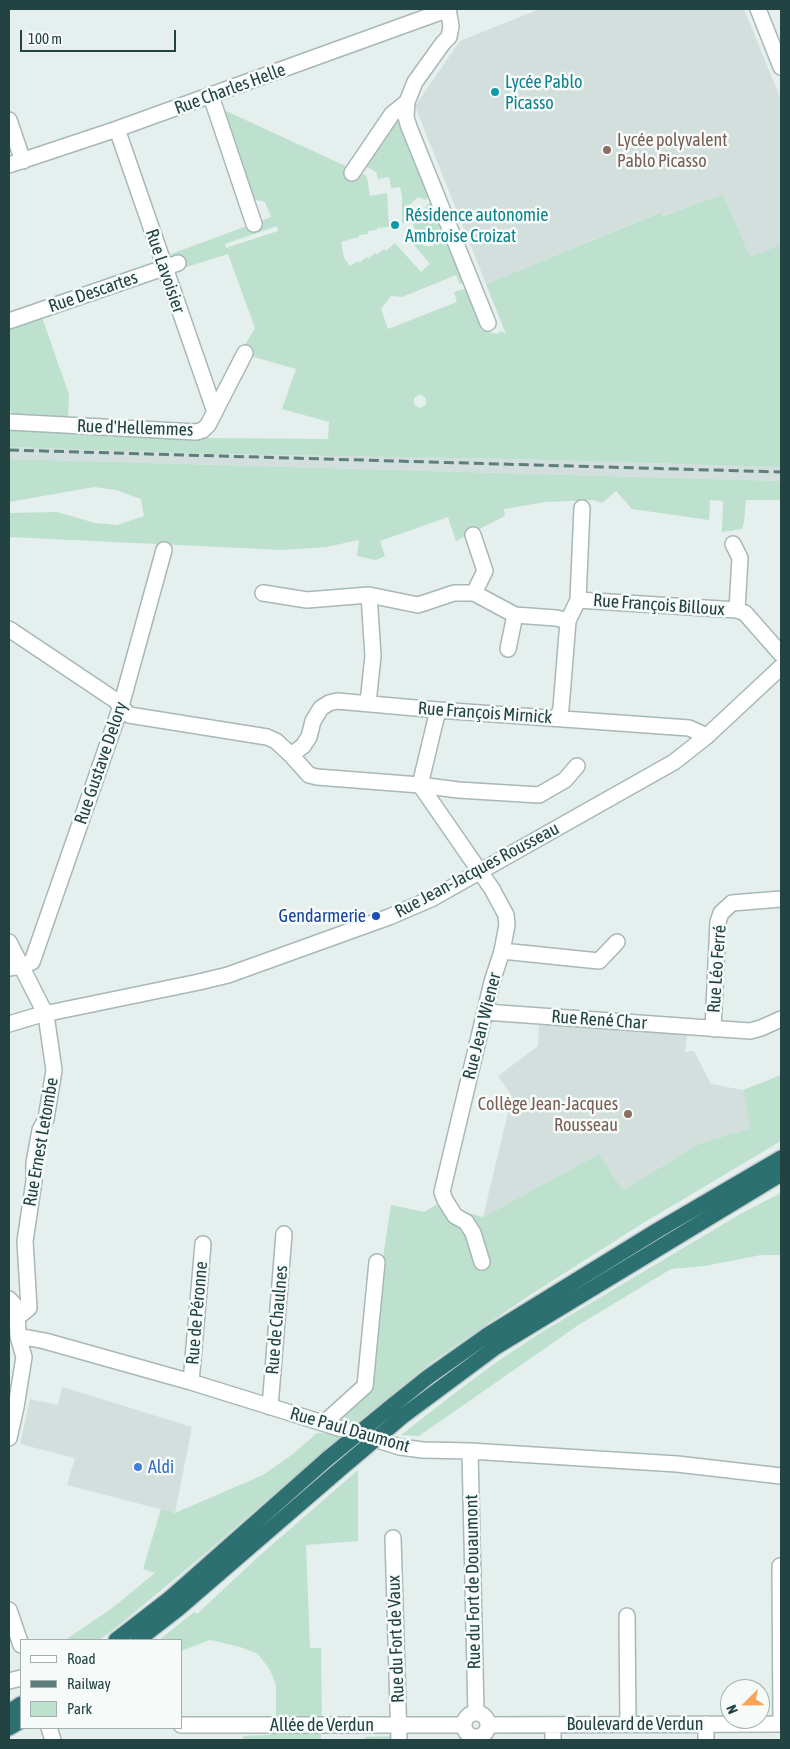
<!DOCTYPE html>
<meta charset="utf-8">
<style>
body{margin:0}
#map{position:relative;width:790px;height:1749px;overflow:hidden;background:#e5efed;font-family:"Asap Condensed",sans-serif}
canvas{display:block}
.frame{position:absolute;inset:0;border:10px solid #224341;pointer-events:none}
.legend{position:absolute;left:20px;top:1639px;width:162px;height:90px;box-sizing:border-box;background:#f6fbf9;border:1px solid #a1b1af;margin:0;padding:6px 9px;list-style:none;font-size:15px;color:#224341}
.legend li{display:flex;align-items:center;gap:10px;height:25px}
.legend b{width:25px;border:1px solid #a1b1af}
.north{position:absolute;left:720px;top:1679px;width:50px;height:50px;box-sizing:border-box;background:#f6fbf9;border:1px solid #a1b1af;border-radius:50%;rotate:247deg;font-size:14px;font-weight:700;line-height:20px;text-align:center;color:#224341}
.north::after{content:'';display:block;margin:auto;width:18px;height:22px;background:#fba357;clip-path:polygon(50% 0,100% 100%,50% 72%,0 100%)}
.scale{position:absolute;left:20px;top:30px;width:156px;height:22px;box-sizing:border-box;border:2px solid #224341;border-top:0;padding-left:6px;font-size:15px;line-height:18px;white-space:nowrap;color:#224341;-webkit-text-stroke:4px #f6fbf9;paint-order:stroke}
</style>
<div id="map">
<canvas width="790" height="1749"></canvas>
<div class="frame"></div>
<ul class="legend">
<li><b style="height:6px;background:#fff"></b>Road</li>
<li><b style="height:6px;background:#5d7e7c"></b>Railway</li>
<li><b style="height:14px;background:#bde1ce"></b>Park</li>
</ul>
<div class="north">N</div>
<div class="scale">100 m</div>
</div>
<script>
const ctx = document.querySelector('canvas').getContext('2d');
ctx.lineJoin = 'round';
function paint(path, color) { ctx.fillStyle = color; ctx.fill(path, 'evenodd'); }
const shape = rows => new Path2D(rows.map(r => 'M' + r).join(''));
function stroke(path, color, width, dash) { ctx.strokeStyle = color; ctx.lineWidth = width; ctx.lineCap = dash ? 'butt' : 'round'; ctx.setLineDash(dash || []); ctx.stroke(path); }
function write(font, color, halo, rows, align = 'center') {
  ctx.font = font + ' "Asap Condensed",sans-serif'; ctx.lineWidth = 5; ctx.setLineDash([]); ctx.textBaseline = 'middle'; ctx.strokeStyle = halo; ctx.fillStyle = color; for (const [text, x, y, turn = 0] of rows) {
    ctx.save(); ctx.translate(x, y); ctx.rotate((+turn || 0) * Math.PI / 180); ctx.textAlign = isNaN(turn) ? turn : align; if (halo) ctx.strokeText(text, 0, 0); ctx.fillText(text, 0, 0); ctx.restore();
  }
}
const built = shape([
 [540,9,744,9,781,100,781,245,750,258,723,194,662,216,658,213,486,284,415,106,460,41],
 [9,447,215,454,510,459,781,467,781,481,9,459],
 [539,1023,687,1034,685,1052,694,1051,711,1084,743,1090,752,1128,699,1144,623,1190,599,1154,483,1217,512,1096,498,1076,538,1046],
 [62,1387,192,1427,175,1513,67,1485,75,1458,20,1444,30,1399,58,1405]
]);
const green = shape([
 [226,111,365,175,367,177,370,196,387,193,389,227,377,228,377,230,368,231,368,234,359,235,359,237,341,242,344,258,350,266,358,261,359,263,367,257,368,259,375,253,377,255,384,249,386,251,395,243,421,272,430,264,407,237,419,240,424,246,434,246,431,241,449,238,466,281,460,284,456,275,402,297,391,296,381,309,388,329,457,302,454,292,469,288,481,316,479,323,481,330,497,334,501,331,506,334,486,284,659,213,663,216,723,194,750,257,781,245,781,467,510,459,215,454,9,447,9,428,208,438,328,439,329,422,282,409,296,369,240,353,255,328,228,254,177,270,171,254,271,217,265,202,249,198,221,112],
 [277,226,278,231,226,248,225,244],
 [421,394,426,399,426,405,419,408,414,404,414,398],
 [395,120,402,122,431,194,425,200,418,197,407,207,413,211,402,224,402,196,400,187,391,188,389,177,378,179,376,172,362,164],
 [433,200,445,230,439,234,428,234,418,233,414,228,413,222,415,217],
 [42,317,69,395,68,422,13,417,9,408,9,329],
 [9,459,781,481,781,500,746,500,744,521,742,529,722,532,723,501,710,500,709,520,632,509,616,491,602,503,594,500,545,502,504,509,505,516,456,541,448,517,380,541,385,556,376,560,357,556,359,540,326,547,283,550,9,537,9,513,57,512,95,523,117,525,144,516,141,499,116,490,94,487,9,502],
 [781,1075,781,1141,640,1225,530,1295,432,1362,354,1425,340,1413,368,1391,383,1258,391,1205,424,1212,436,1205,483,1217,599,1154,623,1190,699,1144,751,1128,743,1090],
 [781,1193,781,1255,761,1255,705,1266,671,1269,577,1326,419,1436,401,1435,451,1396,498,1361,542,1332,742,1213],
 [317,1433,343,1434,200,1558,113,1630,99,1640,65,1640,111,1609,155,1573,143,1569,161,1509,175,1513,263,1475,293,1454],
 [358,1470,358,1541,306,1545,310,1648,321,1648,322,1722,276,1718,276,1685,270,1670,258,1654,240,1647,210,1640,181,1651,181,1640,159,1640,194,1612,197,1614,258,1557],
 [321,1730,321,1740,243,1740,243,1736,270,1735,271,1731],
 [394,1736,394,1740,365,1740,365,1737]
]);
const minor = shape([
 [758,9,781,67],
 [211,96,254,224],
 [407,102,406,117,409,127,488,323],
 [9,120,23,161],
 [117,129,215,412],
 [9,165,117,129,449,9],
 [352,173,392,114,407,102,415,82,443,43,449,37,451,26,448,9],
 [9,321,178,263],
 [9,422,196,432,203,430,208,425,245,353],
 [473,535,485,571,474,593],
 [733,544,740,558,737,610],
 [263,593,307,600,369,595,418,605,454,593,474,593],
 [474,593,515,615,556,618,568,621],
 [578,600,737,610,745,613,781,654],
 [9,629,115,700,129,715,267,737,276,741,291,755,309,775,317,777,420,785,458,790,539,795,565,780,577,766],
 [508,649,515,615],
 [368,703,373,656,369,595],
 [558,718,561,708,568,621,578,600,582,508],
 [291,755,303,746,309,737,313,721,321,708,329,703,337,701,438,710,689,728,707,736],
 [420,785,492,889,506,915,507,925,502,951,492,982,442,1192,445,1200,455,1216,466,1222,473,1233,482,1262],
 [420,785,438,710],
 [9,942,46,1015,54,1070,46,1119,40,1130,34,1163,34,1181,25,1241,29,1308,18,1317],
 [502,951,599,961,617,942],
 [9,968,21,966,32,962,121,706,164,550],
 [485,1012,750,1031,761,1028,781,1019],
 [9,1024,39,1015,199,982,228,975,389,917,433,898,674,762,707,736,781,667],
 [713,1029,718,922,721,913,732,903,781,899],
 [9,1299,17,1308,18,1336,24,1357,16,1407,9,1438],
 [18,1336,45,1341,191,1382,400,1447,423,1450,470,1451,677,1464,781,1476],
 [191,1382,203,1244],
 [270,1407,284,1234],
 [324,1423,365,1386,377,1262],
 [470,1451,476,1713],
 [393,1538,399,1740],
 [9,1610,21,1645],
 [627,1616,628,1724],
 [9,1681,21,1678],
 '464 1725a12 12 0 1 1 24 0a12 12 0 1 1-24 0Z',
 [706,1724,706,1740],
 [181,1725,464,1725],
 [488,1725,781,1724,780,1566],
 [553,1725,553,1740],
 [49,1728,53,1740]
]);
const highway = shape([
 [393,1405,428,1377,486,1336,658,1230,781,1158],
 [403,1416,496,1347,781,1174],
 [116,1640,169,1599,327,1459],
 [138,1640,178,1609,338,1471],
 [9,1712,21,1704],
 [9,1728,21,1721]
]);
const rail = shape([
 [9,450,781,472]
]);
const highwayBridge = shape([
 [327,1459,393,1405],
 [338,1471,403,1416]
]);
const markers = [
 [495,92,5,"#0f9aa8"],
 [607,150,5,"#8d6e63"],
 [395,225,5,"#0f9aa8"],
 [376,916,5,"#1a4fb4"],
 [628,1114,5,"#8d6e63"],
 [138,1467,5,"#3f7fe0"]
];
const cultureNames = [
 ["Lycée Pablo",505,82],
 ["Picasso",505,103],
 ["Résidence autonomie",405,215],
 ["Ambroise Croizat",405,236]
];
const streetNames = [
 ["Rue Charles Helle",230,89,-20],
 ["Rue Lavoisier",165,271,71],
 ["Rue Descartes",93,292,-19],
 ["Rue d'Hellemmes",135,428,2],
 ["Rue François Billoux",659,605,4],
 ["Rue François Mirnick",485,713,4],
 ["Rue Gustave Delory",101,763,-71],
 ["Rue Jean-Jacques Rousseau",477,870,-28],
 ["Rue Léo Ferré",717,969,-86],
 ["Rue René Char",599,1020,4],
 ["Rue Jean Wiener",482,1026,-76],
 ["Rue Ernest Letombe",41,1142,-80],
 ["Rue de Péronne",197,1313,-85],
 ["Rue de Chaulnes",277,1320,-85],
 ["Rue Paul Daumont",350,1430,16],
 ["Rue du Fort de Douaumont",473,1582,-91],
 ["Rue du Fort de Vaux",396,1639,-92],
 ["Boulevard de Verdun",635,1724],
 ["Allée de Verdun",322,1725]
];
const educationNames = [
 ["Lycée polyvalent",617,140],
 ["Pablo Picasso",617,161],
 ["Collège Jean-Jacques",618,1104,"right"],
 ["Rousseau",618,1125,"right"]
];
const transitNames = [
 ["Gendarmerie",366,916]
];
const shopNames = [
 ["Aldi",148,1467]
];
paint(built, '#d3dfdd');
paint(green, '#bde1ce');
stroke(minor, '#a7b8b6', 18);
stroke(highway, '#c1caca', 18);
stroke(minor, '#fff', 15);
stroke(highway, '#2c7071', 15);
stroke(rail, '#5d7e7c', 3, [10, 5]);
stroke(highwayBridge, '#c1caca', 18, []);
stroke(highwayBridge, '#2c7071', 15);
for (const [x, y, r, color] of markers) { const dot = new Path2D(); dot.arc(x, y, r, 0, 2 * Math.PI); ctx.fillStyle = color; ctx.fill(dot); stroke(dot, '#f6fbf9', 2); }
write('18px', '#0d838f', '#f6fbf9', cultureNames, 'left');
write('18px', '#224341', '#f6fbf9', streetNames);
write('18px', '#785e54', '#f6fbf9', educationNames, 'left');
write('18px', '#164399', '#f6fbf9', transitNames, 'right');
write('18px', '#366cbe', '#f6fbf9', shopNames, 'left');
</script>
